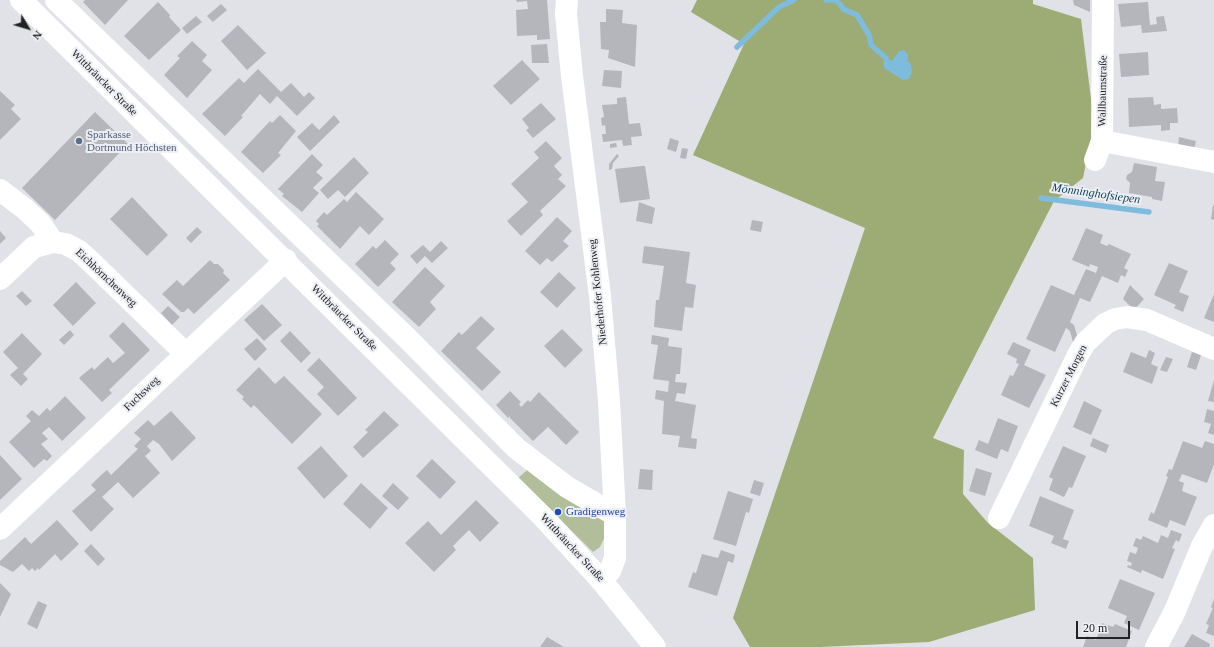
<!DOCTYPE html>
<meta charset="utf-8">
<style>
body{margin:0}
#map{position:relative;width:1214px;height:647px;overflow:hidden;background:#e0e2e8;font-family:"Times New Roman",serif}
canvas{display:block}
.north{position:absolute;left:8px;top:8px;width:40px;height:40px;-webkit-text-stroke:3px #edeff5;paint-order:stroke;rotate:128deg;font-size:11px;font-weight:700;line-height:16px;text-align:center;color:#222224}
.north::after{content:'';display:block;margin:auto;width:14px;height:18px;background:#222224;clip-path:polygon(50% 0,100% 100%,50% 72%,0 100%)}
.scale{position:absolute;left:1076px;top:621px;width:54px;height:18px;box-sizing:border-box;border:2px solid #222224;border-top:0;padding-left:5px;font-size:12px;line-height:14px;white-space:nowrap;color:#222224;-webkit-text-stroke:3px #edeff5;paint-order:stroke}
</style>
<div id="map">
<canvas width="1214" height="647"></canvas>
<div class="north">N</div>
<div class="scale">20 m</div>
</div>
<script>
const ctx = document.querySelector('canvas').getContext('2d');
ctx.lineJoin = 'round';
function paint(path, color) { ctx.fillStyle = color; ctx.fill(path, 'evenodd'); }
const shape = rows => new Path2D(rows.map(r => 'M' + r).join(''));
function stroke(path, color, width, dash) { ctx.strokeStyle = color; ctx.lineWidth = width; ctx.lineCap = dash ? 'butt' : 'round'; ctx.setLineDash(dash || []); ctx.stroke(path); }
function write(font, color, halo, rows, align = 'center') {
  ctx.font = font + ' "Times New Roman",serif'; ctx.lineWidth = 4; ctx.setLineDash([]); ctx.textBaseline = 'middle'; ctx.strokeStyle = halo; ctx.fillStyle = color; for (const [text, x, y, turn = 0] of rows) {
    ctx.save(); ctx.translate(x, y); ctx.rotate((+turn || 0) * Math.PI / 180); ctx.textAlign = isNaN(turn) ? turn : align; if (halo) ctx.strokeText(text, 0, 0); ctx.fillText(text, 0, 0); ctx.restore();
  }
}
const green = shape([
 [532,466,604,518,607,532,600,547,593,552,518,478]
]);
const forest = shape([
 [697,0,1033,0,1033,4,1081,19,1094,123,1083,178,1054,201,933,438,964,450,963,494,988,523,1033,558,1035,610,929,642,820,647,750,647,733,618,865,228,693,155,744,44,691,12]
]);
const water = shape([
 [904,50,908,55,908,61,911,64,912,72,909,79,903,80,884,68,883,62,886,58,892,61,899,51]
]);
const stream = shape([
 [826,0,835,0,841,5,843,9,857,15,869,35,871,45,886,58],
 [737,47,779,7,794,0],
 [1041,198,1149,212]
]);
const building = shape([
 [85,0,128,0,105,25,83,2],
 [516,0,547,0,550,39,537,40,537,35,517,36,516,10,528,9,527,1,517,2],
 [1073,0,1090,0,1090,12,1074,5],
 [158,2,170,15,169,17,181,30,149,60,124,36],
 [1148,2,1150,25,1157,24,1156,17,1164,16,1167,31,1142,33,1141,25,1121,27,1118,4],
 [221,4,227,10,213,22,207,16],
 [606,9,623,10,622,23,637,25,635,67,608,58,609,50,601,49,600,22,606,22],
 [196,16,202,22,187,34,182,28],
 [238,25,266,53,247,70,221,41],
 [192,41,207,55,202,61,212,70,187,98,164,75,180,58,177,56],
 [547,44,549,63,532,63,531,45],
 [1148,52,1149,75,1121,77,1119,54],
 [522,60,540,79,511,105,493,86],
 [258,69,281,92,291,83,304,97,309,92,315,98,297,116,277,96,270,104,260,94,241,116,243,117,225,136,202,114,239,78,244,83],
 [604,70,622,71,621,88,602,86],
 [0,91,15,105,11,109,21,119,0,140],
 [626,97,629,124,640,123,642,136,631,137,632,145,623,146,622,140,603,142,602,134,606,134,605,125,602,126,601,118,604,117,602,105,617,104,617,98],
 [1153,97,1154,105,1161,104,1161,109,1177,108,1178,123,1170,123,1170,130,1161,131,1161,125,1129,127,1128,98],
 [541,103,556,119,533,138,526,130,529,128,522,119],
 [95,112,128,144,55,220,22,188],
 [280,115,296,131,278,153,281,155,263,173,241,152,270,121,272,123],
 [334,115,340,122,310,151,297,137,312,123,319,130],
 [1179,137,1196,141,1194,150,1178,147],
 [670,138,679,141,676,152,667,149],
 [546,141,562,158,554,166,562,175,558,179,566,186,540,211,543,215,521,236,507,221,528,202,511,184,539,158,534,152],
 [616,143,617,147,610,148,610,144],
 [682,148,688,149,686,159,680,158],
 [312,154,323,165,316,172,323,178,313,188,319,193,302,212,282,196,284,194,278,189],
 [617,154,619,156,613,163,612,169,609,170,609,164],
 [354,157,369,173,345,197,338,190,328,199,320,190],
 [1134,163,1157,167,1155,181,1165,182,1162,201,1152,199,1152,197,1129,193,1130,183,1126,179,1127,175,1132,172],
 [642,166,645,166,650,199,620,203,615,169],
 [356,192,384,219,369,235,360,226,340,249,317,226,319,224,316,221,324,212,327,215,344,199,347,202],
 [132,197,168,235,147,256,110,219],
 [639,202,655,208,652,224,636,221],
 [1213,205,1214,205,1214,220,1211,219],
 [557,217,572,231,563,241,569,246,552,262,547,258,540,265,525,251],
 [752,220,763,222,761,232,750,230],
 [197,227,202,232,191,243,186,238],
 [1086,228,1103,235,1100,243,1107,246,1109,244,1131,254,1124,268,1128,270,1125,277,1121,275,1118,283,1102,276,1090,302,1080,298,1070,322,1074,325,1078,339,1073,342,1070,331,1066,328,1055,352,1026,339,1051,285,1074,295,1086,269,1096,273,1098,267,1090,264,1089,267,1072,260],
 [0,231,6,238,0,244],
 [385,240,399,254,390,263,396,269,378,287,355,264,373,246,376,249],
 [441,241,448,248,432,263,425,256,417,264,410,256,423,245,430,252],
 [644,246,690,252,686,283,696,285,693,308,685,307,682,331,654,327,656,300,659,300,664,266,642,263],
 [210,260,214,264,218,264,224,270,223,273,230,280,194,314,188,308,184,312,181,312,162,294,177,280,183,286],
 [1169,263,1188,271,1179,292,1189,296,1183,312,1174,308,1176,305,1154,295],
 [425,267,445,286,430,302,436,309,419,327,392,302],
 [559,272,576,288,557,308,540,292],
 [76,282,96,303,73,326,53,305],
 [1130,285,1144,299,1134,310,1123,299],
 [22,291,32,301,26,306,16,296],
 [1214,294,1214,322,1204,318],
 [262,304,282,325,264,341,244,320],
 [168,306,180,317,172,325,161,313],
 [481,316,495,329,476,348,501,372,482,391,441,351,459,332,462,335],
 [123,322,150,350,109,390,112,393,102,402,79,378,92,367,94,370,108,357,113,363,125,353,109,336],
 [562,329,583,350,565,368,544,346],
 [70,330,74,335,64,345,59,340],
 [290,331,311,353,301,363,280,341],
 [22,333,42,354,23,374,28,379,21,386,10,375,18,368,3,352],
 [652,335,669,338,668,346,682,348,680,374,676,374,675,382,687,383,685,394,677,393,675,401,696,405,691,438,697,439,696,449,678,447,680,436,662,434,664,401,655,399,656,390,668,392,669,381,653,379,658,345,651,344],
 [257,338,267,349,255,361,244,349],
 [1013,342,1031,350,1024,365,1046,375,1029,408,1001,395,1010,375,1013,376,1019,364,1016,363,1017,359,1007,354],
 [1149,350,1155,353,1151,364,1158,367,1152,384,1123,372,1131,352,1146,358],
 [1192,352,1201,355,1196,370,1187,367],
 [1166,357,1173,359,1167,372,1160,370],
 [319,358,357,398,338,416,317,394,324,387,307,370],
 [259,367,275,384,284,376,322,414,292,444,254,405,251,408,242,399,244,397,236,390],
 [1214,380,1214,402,1208,401],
 [510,391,521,402,519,404,521,407,528,400,530,402,539,392,579,432,566,445,548,427,533,441,510,418,510,416,508,418,496,405],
 [65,396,86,418,62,441,49,427,42,433,48,439,41,444,52,456,47,461,44,459,34,468,9,442,31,421,26,416,32,410,39,416,47,408,50,411],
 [1084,401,1102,410,1091,435,1073,427],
 [1207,409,1214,411,1214,435,1208,433,1211,424,1204,422],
 [171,411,196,438,172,461,159,444,153,440,147,446,151,451,145,456,160,473,133,498,118,482,102,497,114,509,91,532,72,511,96,490,91,485,100,476,107,470,111,475,138,449,134,446,141,439,134,433,148,420,154,426],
 [384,411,399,425,363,458,353,447,368,432,365,430],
 [998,418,1018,426,1008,452,1001,449,997,459,975,450,979,440,988,444],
 [1093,438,1109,445,1106,453,1090,446],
 [1183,441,1202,448,1205,441,1214,444,1214,464,1207,483,1182,474,1179,481,1184,483,1182,491,1197,497,1185,526,1170,520,1167,528,1148,520,1151,512,1154,514,1168,477,1166,476,1169,469,1172,470],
 [321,446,348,476,324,499,297,468],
 [1063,446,1086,456,1072,488,1069,487,1064,497,1049,490,1053,479,1049,477],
 [0,455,22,479,0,500],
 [432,459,456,482,440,499,416,476],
 [976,468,992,473,985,496,969,491],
 [640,469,653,470,652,490,638,489],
 [754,480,764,483,760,496,750,493],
 [361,483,388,508,370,529,343,504],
 [393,483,409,498,398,510,382,496],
 [728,491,753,499,749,513,746,512,736,546,713,539],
 [1040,496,1074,510,1063,539,1069,541,1066,549,1051,543,1054,536,1029,526],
 [476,500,499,523,480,542,469,530,453,546,456,550,434,572,405,543,428,521,441,535],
 [57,520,79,544,61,561,55,554,39,570,38,568,35,571,32,568,29,571,22,564,13,572,0,565,0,561,25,537,31,544],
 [1171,530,1182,534,1179,542,1176,540,1172,548,1175,549,1163,579,1142,570,1141,573,1127,567,1128,565,1131,566,1132,563,1127,561,1130,552,1136,554,1138,548,1133,546,1136,538,1141,540,1143,536,1158,543,1161,535,1168,538],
 [91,544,105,559,98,566,84,551],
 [721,550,735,555,733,563,728,561,717,596,688,587,693,572,696,573,702,554,718,558],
 [1120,579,1155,593,1139,630,1124,623,1127,616,1108,608],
 [0,583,11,594,0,617],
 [1214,599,1214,636,1206,633,1209,625,1206,624,1213,608,1211,607],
 [38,601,47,605,37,629,27,624],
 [1102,623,1113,627,1115,624,1132,631,1126,647,1083,647,1087,636,1096,640],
 [1192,634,1210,644,1209,647,1184,647],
 [547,637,564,647,540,647]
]);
const minor = shape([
 [56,0,406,337,516,448,567,487,615,515],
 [567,0,566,14,572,76,600,296,609,401,615,515,615,558,610,571,601,580],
 [1103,0,1102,141,1214,162],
 [1095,160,1102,141],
 [0,190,25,209,40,223,53,242],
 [0,279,34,247,53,242,66,244,79,251,89,260,185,353],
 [999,518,1078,355,1085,343,1105,324,1115,319,1127,317,1147,320,1214,349],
 [0,529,286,260],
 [1156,647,1174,613,1202,546,1214,525]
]);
const major = shape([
 [21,0,544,518,601,580,655,647]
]);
const markers = [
 [79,141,4,"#5c6f8a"],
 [558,512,4,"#1a4fb4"]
];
const streetNames = [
 ["Wittbräucker Straße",104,83,45],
 ["Wallbaumstraße",1103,91,-89],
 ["Eichhörnchenweg",106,278,43],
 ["Niederhofer Kohlenweg",598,292,-96],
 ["Wittbräucker Straße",344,318,45],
 ["Kurzer Morgen",1069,376,-63],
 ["Fuchsweg",142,394,-44],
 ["Wittbräucker Straße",572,548,47]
];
const serviceNames = [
 ["Sparkasse",87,135],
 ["Dortmund Höchsten",87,148]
];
const transitNames = [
 ["Gradigenweg",566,512]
];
const waterNames = [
 ["Mönninghofsiepen",1096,194,8]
];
paint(green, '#b2bd9a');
paint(forest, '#9cac74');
paint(water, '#7ebbdc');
stroke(stream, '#7ebbdc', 5.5);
paint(building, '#b4b6bc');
stroke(minor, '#fff', 22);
stroke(major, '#fff', 22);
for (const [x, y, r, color] of markers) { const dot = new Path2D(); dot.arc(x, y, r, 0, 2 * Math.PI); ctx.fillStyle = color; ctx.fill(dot); stroke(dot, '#edeff5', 1.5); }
write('11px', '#222224', '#edeff5', streetNames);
write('11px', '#4e5e75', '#edeff5', serviceNames, 'left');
write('11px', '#164399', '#edeff5', transitNames, 'left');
write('italic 12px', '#0e4259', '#edeff5', waterNames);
</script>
